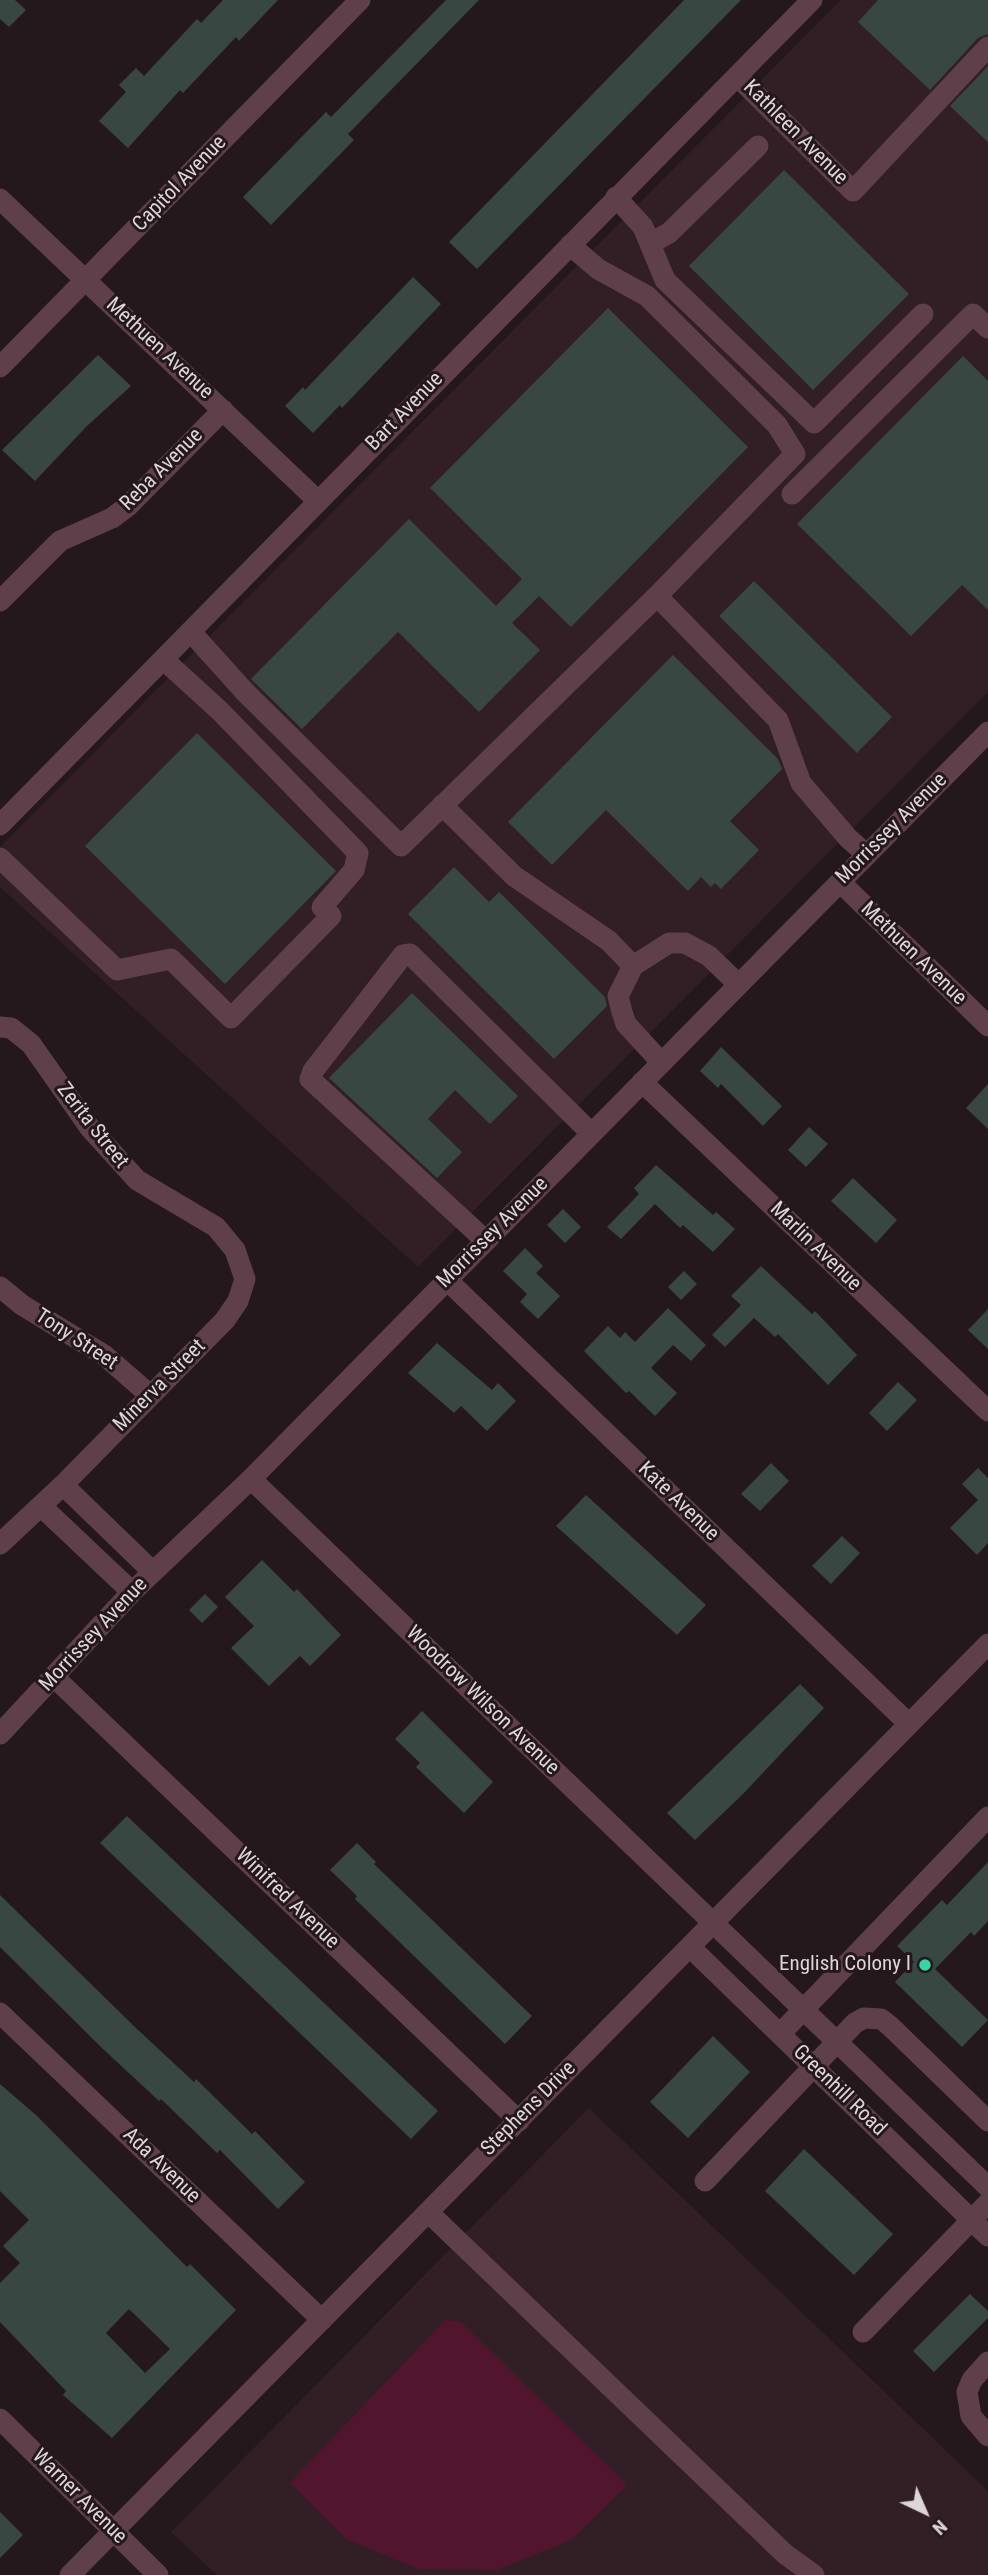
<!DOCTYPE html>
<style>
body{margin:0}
#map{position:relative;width:988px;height:2575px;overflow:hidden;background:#24181c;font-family:"Roboto Condensed",sans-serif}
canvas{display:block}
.north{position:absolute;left:890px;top:2477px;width:70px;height:70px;-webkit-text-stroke:5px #24181c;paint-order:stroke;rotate:136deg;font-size:19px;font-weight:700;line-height:28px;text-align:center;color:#ddd5d7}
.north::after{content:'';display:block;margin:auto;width:24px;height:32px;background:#ddd5d7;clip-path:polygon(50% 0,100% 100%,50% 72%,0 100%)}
</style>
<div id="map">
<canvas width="988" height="2575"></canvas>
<div class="north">N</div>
</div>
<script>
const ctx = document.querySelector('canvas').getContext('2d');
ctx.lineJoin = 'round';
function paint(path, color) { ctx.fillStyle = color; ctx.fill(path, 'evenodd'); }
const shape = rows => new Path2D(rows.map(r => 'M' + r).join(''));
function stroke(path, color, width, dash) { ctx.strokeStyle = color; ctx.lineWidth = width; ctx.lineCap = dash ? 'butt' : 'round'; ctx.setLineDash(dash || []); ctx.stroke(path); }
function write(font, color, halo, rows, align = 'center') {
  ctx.font = font + ' "Roboto Condensed",sans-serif'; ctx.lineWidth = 6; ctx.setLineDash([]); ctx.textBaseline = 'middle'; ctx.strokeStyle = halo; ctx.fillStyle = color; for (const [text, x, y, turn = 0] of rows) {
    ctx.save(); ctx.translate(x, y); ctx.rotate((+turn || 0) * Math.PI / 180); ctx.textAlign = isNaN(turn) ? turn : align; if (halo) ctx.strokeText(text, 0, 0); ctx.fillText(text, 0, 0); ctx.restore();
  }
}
const built = shape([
 [841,0,988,0,988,692,418,1267,0,887,0,847],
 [589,2108,988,2491,988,2575,217,2575,171,2532]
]);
const green = shape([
 [445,2320,460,2321,627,2485,571,2540,497,2570,418,2569,346,2539,290,2483]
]);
const building = shape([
 [0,0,15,0,26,10,9,27,0,19],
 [223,0,278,0,239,41,236,37,183,93,180,90,128,148,99,121,126,92,119,85,136,68,144,76,197,19,201,23],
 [446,0,479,0,348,134,354,140,271,225,243,197,326,112,331,117],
 [684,0,741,0,477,269,449,242],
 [878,0,988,0,988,34,978,38,930,90,858,22],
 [988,66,988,142,950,106],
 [784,170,909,294,813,390,689,266],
 [413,277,441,304,342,408,340,405,313,433,285,406,303,387,305,390],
 [608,308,748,447,571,627,539,596,512,623,540,650,479,712,398,632,302,729,251,679,409,519,496,606,522,579,430,488],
 [98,355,131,386,87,426,35,481,2,450],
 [963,356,988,381,988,610,962,585,911,636,797,524],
 [754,581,892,717,857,753,719,616],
 [673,655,778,759,782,769,730,821,759,850,721,889,715,883,711,887,701,877,688,891,606,810,552,865,508,822],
 [197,733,336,871,225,984,85,846],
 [454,867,489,902,499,892,605,997,607,1006,554,1059,408,914],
 [412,993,518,1096,490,1124,455,1090,428,1119,462,1152,437,1178,329,1078],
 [721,1047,782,1106,763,1126,721,1084,718,1088,700,1071],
 [988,1084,988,1129,966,1108],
 [809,1127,828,1144,806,1167,788,1150],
 [656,1165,713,1215,716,1212,735,1229,713,1252,683,1225,680,1228,655,1204,621,1239,607,1227,639,1194,634,1188],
 [853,1178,897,1220,876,1243,831,1201],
 [563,1209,581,1227,565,1243,547,1225],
 [525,1248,543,1266,536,1273,560,1296,538,1319,520,1302,527,1294,503,1271],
 [761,1266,812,1314,815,1311,857,1355,828,1385,778,1334,775,1337,754,1318,725,1347,712,1335,741,1305,731,1296],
 [684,1271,697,1284,681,1300,668,1287],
 [668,1308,706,1345,691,1361,673,1345,651,1368,677,1393,655,1416,629,1391,626,1393,584,1351,608,1326,620,1338,625,1332,635,1342],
 [988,1309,988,1349,968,1330],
 [437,1343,492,1390,498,1383,516,1401,487,1431,461,1406,454,1413,408,1373],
 [898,1382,917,1400,887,1431,869,1413],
 [771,1463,789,1481,760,1511,741,1494],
 [978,1468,988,1478,988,1543,977,1555,950,1528,978,1500,962,1484],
 [586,1495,706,1605,677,1635,556,1526],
 [842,1536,860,1553,831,1584,812,1566],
 [262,1560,294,1592,297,1589,341,1635,310,1666,300,1656,269,1686,231,1648,254,1626,225,1597],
 [205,1594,218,1607,202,1623,189,1610],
 [800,1684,824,1708,743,1794,695,1840,667,1813],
 [422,1711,493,1782,464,1813,416,1767,420,1763,395,1739],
 [127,1816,438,2111,411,2139,100,1843],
 [357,1843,376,1862,374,1864,532,2016,505,2044,355,1899,357,1896,330,1870],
 [988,1862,988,1921,974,1936,971,1932,935,1969,988,2020,962,2047,895,1982,914,1962,897,1946,942,1900,947,1905],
 [0,1895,137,2029,194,2082,196,2079,252,2134,255,2131,305,2182,278,2209,220,2150,217,2153,161,2099,159,2101,102,2048,0,1947],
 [713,2036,750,2072,688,2138,650,2102],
 [0,2084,36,2115,187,2267,190,2264,236,2310,112,2438,63,2395,66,2391,0,2322,0,2283,20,2263,3,2246,29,2220,0,2191],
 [129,2309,170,2349,145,2373,106,2333],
 [804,2149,893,2234,854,2275,765,2191],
 [970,2294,988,2311,988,2318,934,2372,913,2351],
 [0,2512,23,2535,0,2558]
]);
const minor = shape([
 [737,76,853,191,988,47],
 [616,197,643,227,665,280,814,423,923,314],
 [0,199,318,501],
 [651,243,669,233,758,146],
 [0,367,360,0],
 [792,494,973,314,988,328],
 [657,596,778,720,801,783,848,838,867,855],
 [0,601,60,541,112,518,128,506,223,410],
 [191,632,245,692,401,846,657,596,795,454,777,425,647,296,598,269,570,245],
 [442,805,514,876,609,941,633,966],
 [0,825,812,0],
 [0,858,117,970,171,959,231,1018,331,916,322,907,354,870,358,853,220,711,164,660],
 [840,882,988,1026],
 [0,1027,11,1028,31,1044,90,1128,137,1180,216,1227,235,1250,245,1279,238,1301,225,1320,63,1485,0,1544],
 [661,1062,626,1024,622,1012,618,996,633,966,669,943,685,943,709,956,738,984],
 [642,1082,988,1411],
 [486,1241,310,1079,313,1071,403,955,410,954,591,1133],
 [447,1280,909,1724],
 [0,1287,22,1305,104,1355,150,1395],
 [251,1479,988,2187],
 [63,1485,153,1572],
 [41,1506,132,1592],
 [55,1678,519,2121],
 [0,1734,132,1592,251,1479,988,732],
 [690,1947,988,2236],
 [0,2013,322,2320],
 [780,2034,988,1817],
 [705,2181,855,2023,864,2018,881,2019,890,2026,988,2121],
 [428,2212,785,2554,814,2575],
 [863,2332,988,2203],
 [988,2362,972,2380,967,2392,971,2416,988,2436],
 [0,2419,158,2575],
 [70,2575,988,1644]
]);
const markers = [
 [925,1965,7,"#38d4a6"]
];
const streetNames = [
 ["Kathleen Avenue",795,133,45],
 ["Capitol Avenue",180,184,-46],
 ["Methuen Avenue",159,349,43],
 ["Bart Avenue",405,412,-46],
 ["Reba Avenue",162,470,-45],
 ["Morrissey Avenue",892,829,-45],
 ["Methuen Avenue",913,954,44],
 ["Zerita Street",92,1126,52],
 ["Morrissey Avenue",493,1233,-45],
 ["Marlin Avenue",815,1247,44],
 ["Tony Street",76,1340,33],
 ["Minerva Street",160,1386,-45],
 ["Kate Avenue",678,1502,44],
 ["Morrissey Avenue",94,1635,-47],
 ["Woodrow Wilson Avenue",482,1701,44],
 ["Winifred Avenue",287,1899,44],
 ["Greenhill Road",839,2091,44],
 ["Stephens Drive",529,2109,-45],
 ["Ada Avenue",161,2166,44],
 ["Warner Avenue",79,2497,45]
];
const poiNames = [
 ["English Colony I",911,1965]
];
paint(built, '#311f25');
paint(green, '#51152e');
paint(building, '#384741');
stroke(minor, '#5f404a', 21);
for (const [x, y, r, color] of markers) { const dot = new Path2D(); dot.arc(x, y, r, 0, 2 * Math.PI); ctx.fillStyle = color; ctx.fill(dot); stroke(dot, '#24181c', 2.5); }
write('21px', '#ddd5d7', '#24181c', streetNames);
write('21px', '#ddd5d7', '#24181c', poiNames, 'right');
</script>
